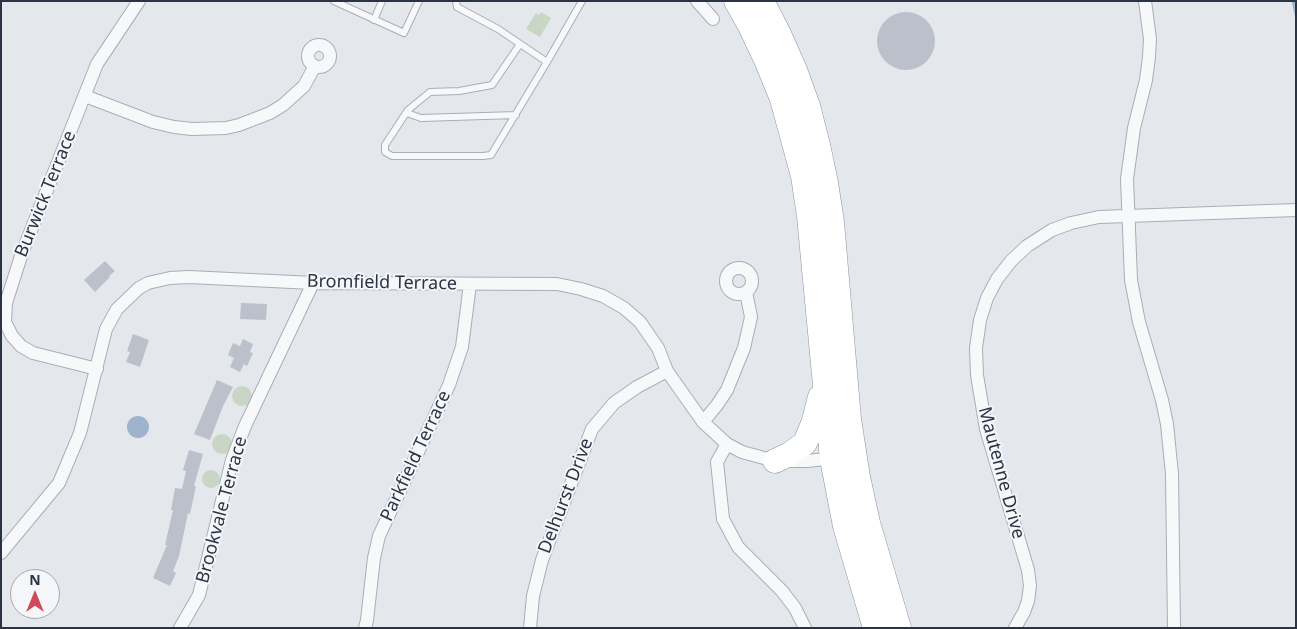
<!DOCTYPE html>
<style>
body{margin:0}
#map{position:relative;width:1297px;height:629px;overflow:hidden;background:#e4e7ec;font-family:"Noto Sans",sans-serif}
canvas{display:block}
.frame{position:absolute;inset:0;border:2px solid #2b3445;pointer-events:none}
.north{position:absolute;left:10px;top:569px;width:50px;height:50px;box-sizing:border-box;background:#f4f6f9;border:1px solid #a4a8b1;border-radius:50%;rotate:0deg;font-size:14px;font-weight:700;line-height:20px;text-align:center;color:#2b3445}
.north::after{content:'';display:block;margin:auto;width:18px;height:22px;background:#d1495b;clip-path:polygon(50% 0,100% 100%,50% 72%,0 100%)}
</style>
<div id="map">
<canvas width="1297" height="629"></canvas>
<div class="frame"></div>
<div class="north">N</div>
</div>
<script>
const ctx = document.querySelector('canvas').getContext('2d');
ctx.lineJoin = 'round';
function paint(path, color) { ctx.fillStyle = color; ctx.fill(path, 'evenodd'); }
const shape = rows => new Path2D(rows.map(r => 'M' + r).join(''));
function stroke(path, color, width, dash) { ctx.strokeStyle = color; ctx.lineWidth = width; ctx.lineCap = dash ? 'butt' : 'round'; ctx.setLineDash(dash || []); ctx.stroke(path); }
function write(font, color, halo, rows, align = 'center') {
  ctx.font = font + ' "Noto Sans",sans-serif'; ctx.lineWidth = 4; ctx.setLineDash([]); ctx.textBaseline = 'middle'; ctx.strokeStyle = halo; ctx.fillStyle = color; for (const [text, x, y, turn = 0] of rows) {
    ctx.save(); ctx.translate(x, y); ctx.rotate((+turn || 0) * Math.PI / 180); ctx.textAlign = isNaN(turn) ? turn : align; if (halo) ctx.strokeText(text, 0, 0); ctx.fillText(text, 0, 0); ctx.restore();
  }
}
const green = shape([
 [541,12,551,18,540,37,526,29,536,13,539,15],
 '232 396a10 10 0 1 1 20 0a10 10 0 1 1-20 0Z',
 '212 444a10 10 0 1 1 20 0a10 10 0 1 1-20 0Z',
 '202 479a9 9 0 1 1 18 0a9 9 0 1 1-18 0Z'
]);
const water = shape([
 '127 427a11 11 0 1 1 22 0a11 11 0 1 1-22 0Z'
]);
const stream = shape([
 [1293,1,1296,14]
]);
const building = shape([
 '877 41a29 29 0 1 1 58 0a29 29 0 1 1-58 0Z',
 [105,261,115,271,109,276,110,277,95,292,84,280],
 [241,303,267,304,266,320,240,319],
 [133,334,149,340,140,367,126,362,130,352,127,351],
 [243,339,253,344,250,352,253,353,247,366,244,364,240,372,230,367,234,358,228,355,233,343,240,346],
 [217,380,233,387,223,406,210,440,194,434],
 [189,450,203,454,194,486,196,486,190,514,188,513,179,556,173,571,176,573,170,586,153,578,167,545,165,545,173,510,171,510,175,488,182,489,186,471,183,470]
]);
const lane = shape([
 [334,1,404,33,419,1],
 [456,1,457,7,498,29,547,62,582,1],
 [374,20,382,1],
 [520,44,492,85,459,91,430,92,408,110,385,145,385,152,392,156,483,156,491,155,547,62],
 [407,113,421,118,516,115]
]);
const street = shape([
 [697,1,713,19],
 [1145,1,1150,39,1149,57,1146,80,1134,128,1127,179,1131,280,1139,322,1162,400,1167,424,1172,474,1174,628],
 '308 56a11 11 0 1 1 22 0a11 11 0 1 1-22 0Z',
 [85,96,153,122,174,127,192,129,226,128,239,125,270,113,283,105,304,86,315,66],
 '726 281a13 13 0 1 1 26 0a13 13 0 1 1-26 0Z',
 [97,369,33,353,21,346,12,336,5,322,6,303,22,253,97,64,139,1],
 [703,422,717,405,727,390,744,348,751,317,746,292],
 [727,444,717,462,723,519,738,547,782,591,795,608,805,628],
 [1,553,59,483,80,433,106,329,117,309,139,288,148,283,170,278,189,277,313,283,557,284,581,289,603,296,624,308,640,322,658,348,667,371,703,422,727,444,742,452,775,461,807,461,836,458],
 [180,628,199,595,232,460,245,426,313,283],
 [365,628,367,620,374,558,379,536,449,385,462,347,470,284],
 [530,628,533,596,542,560,592,429,614,403,637,387,667,371],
 [1015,628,1024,612,1028,601,1030,586,1028,570,986,429,977,375,976,348,980,320,987,298,997,279,1011,261,1027,246,1052,230,1071,223,1099,217,1296,210]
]);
const highway = shape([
 [736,1,750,26,767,62,782,99,803,176,809,216,832,459,845,526,875,628],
 [762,1,779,34,795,70,808,106,818,145,826,183,832,222,849,419,858,477,868,523,899,628],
 [775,461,790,454,805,443,814,421,820,397]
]);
const streetNames = [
 ["Burwick Terrace",46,194,-68],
 ["Bromfield Terrace",382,283,1],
 ["Parkfield Terrace",416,456,-65],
 ["Mautenne Drive",1001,473,75],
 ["Delhurst Drive",566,496,-69],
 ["Brookvale Terrace",222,510,-75]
];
paint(green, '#c9d6c5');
paint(water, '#9fb4cc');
stroke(stream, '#9fb4cc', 3);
paint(building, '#bbc0ca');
stroke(lane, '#a9aeb7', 8);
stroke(street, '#a9aeb7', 14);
stroke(highway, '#8b94a3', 25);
stroke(lane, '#f7f8fa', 6);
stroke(street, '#f7f8fa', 12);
stroke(highway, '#fff', 24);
write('18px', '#2b3445', '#f4f6f9', streetNames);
</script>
